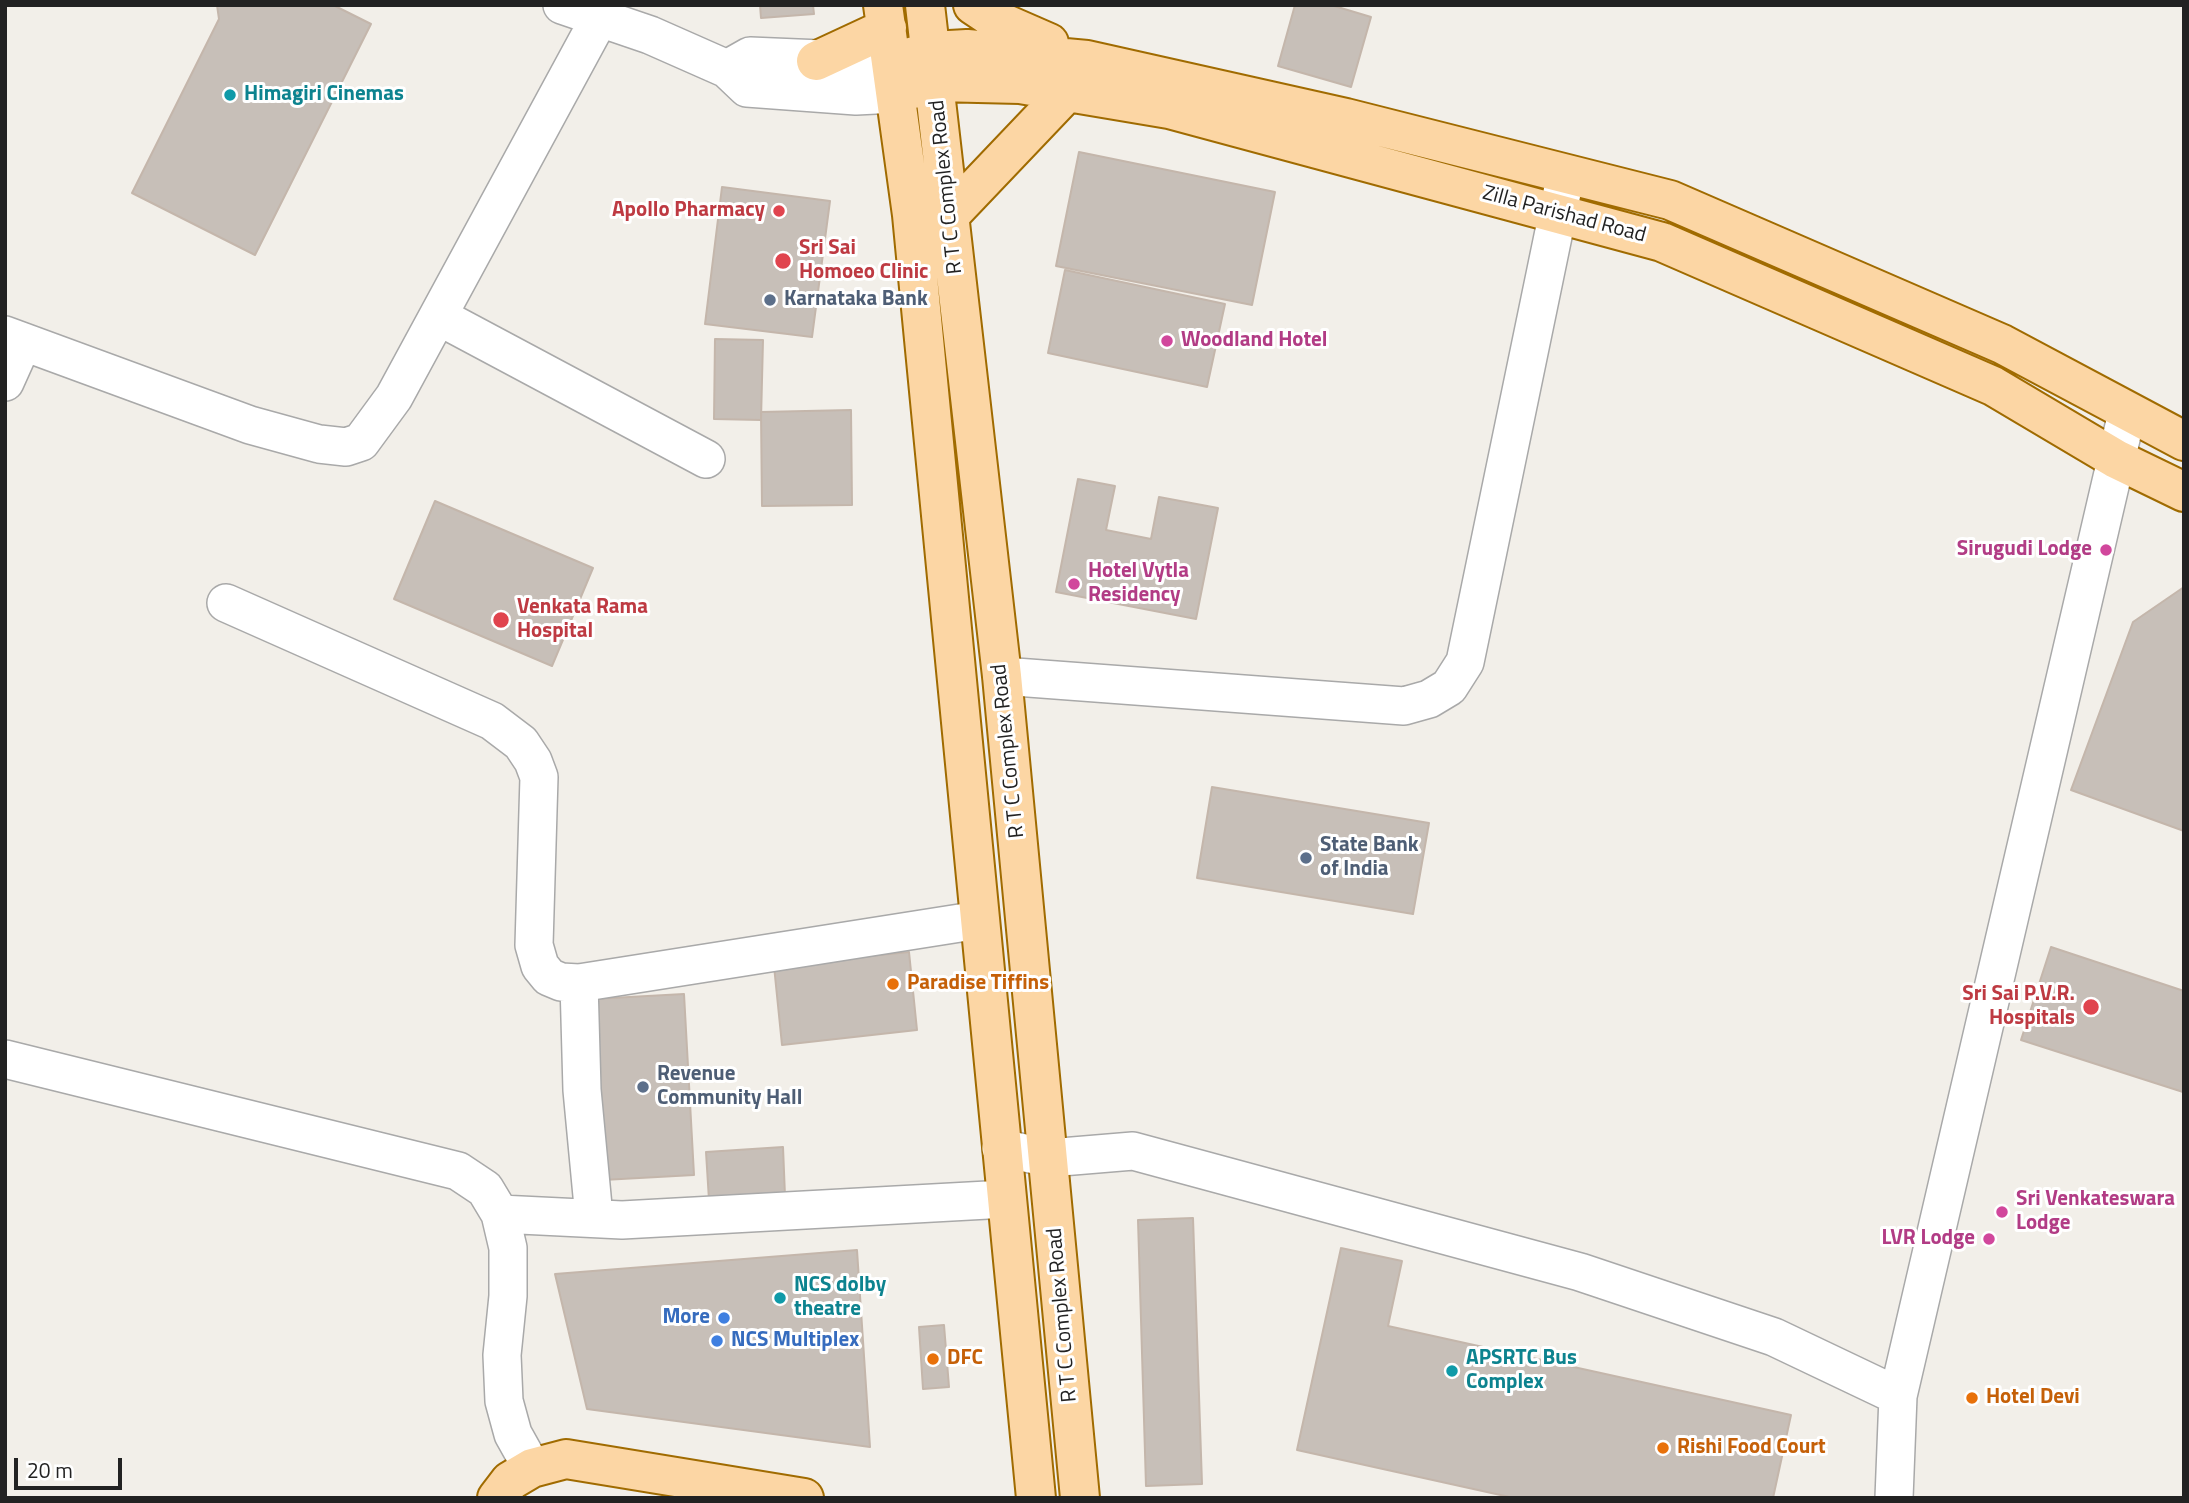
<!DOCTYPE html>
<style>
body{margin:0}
#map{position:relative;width:2189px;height:1503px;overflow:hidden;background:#f2efe9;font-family:"Titillium Web",sans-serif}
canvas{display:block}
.frame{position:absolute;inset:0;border:7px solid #222;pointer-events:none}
.scale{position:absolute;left:14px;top:1458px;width:108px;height:32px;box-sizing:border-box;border:4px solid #222;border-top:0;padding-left:9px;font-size:21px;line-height:24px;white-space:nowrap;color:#222;-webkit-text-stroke:5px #fff;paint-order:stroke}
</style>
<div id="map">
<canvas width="2189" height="1503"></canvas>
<div class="frame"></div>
<div class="scale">20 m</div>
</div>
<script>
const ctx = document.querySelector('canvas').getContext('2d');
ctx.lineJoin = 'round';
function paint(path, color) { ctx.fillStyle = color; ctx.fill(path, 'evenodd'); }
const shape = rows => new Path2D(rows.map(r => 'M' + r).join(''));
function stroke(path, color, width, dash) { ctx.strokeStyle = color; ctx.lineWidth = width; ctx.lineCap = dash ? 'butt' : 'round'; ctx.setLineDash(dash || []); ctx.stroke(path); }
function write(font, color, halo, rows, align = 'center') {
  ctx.font = font + ' "Titillium Web",sans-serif'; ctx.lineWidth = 6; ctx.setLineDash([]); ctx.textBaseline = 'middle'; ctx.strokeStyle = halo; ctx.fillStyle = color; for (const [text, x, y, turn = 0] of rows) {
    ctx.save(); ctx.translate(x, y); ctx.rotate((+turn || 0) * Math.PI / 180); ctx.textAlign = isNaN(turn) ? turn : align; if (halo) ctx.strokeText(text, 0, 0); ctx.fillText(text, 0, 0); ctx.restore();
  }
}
const building = shape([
 [217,5,333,5,371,24,255,255,132,193,219,19,217,5],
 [760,5,813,5,814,14,761,18,760,5],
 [1295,5,1331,5,1371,17,1351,87,1278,66,1295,5],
 [1079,152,1275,192,1252,305,1056,266,1079,152],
 [722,187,830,201,812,337,705,324,722,187],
 [1065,270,1225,304,1207,387,1048,353,1065,270],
 [715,339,763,340,761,420,714,419,715,339],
 [851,410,852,505,762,506,761,412,851,410],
 [1078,479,1115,486,1106,530,1151,539,1159,497,1218,508,1196,619,1056,592,1078,479],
 [435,501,593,568,552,666,394,599,435,501],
 [2184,587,2184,831,2071,790,2133,622,2184,587],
 [1212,787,1429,823,1413,914,1197,878,1212,787],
 [2051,947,2184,991,2183,1092,2021,1040,2051,947],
 [909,952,917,1030,782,1045,774,966,909,952],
 [684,994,694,1175,603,1180,593,999,684,994],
 [783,1147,785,1196,709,1200,706,1152,783,1147],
 [1193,1218,1202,1484,1146,1486,1138,1220,1193,1218],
 [1341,1248,1402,1261,1388,1326,1791,1415,1773,1498,1514,1498,1297,1450,1341,1248],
 [857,1250,870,1447,587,1409,555,1274,857,1250],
 [944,1325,949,1387,923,1389,919,1327,944,1325]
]);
const minor = shape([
 [562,5,650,35,727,69,747,88,856,96,895,94],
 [727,69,750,56,893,62],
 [438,316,706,459],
 [5,335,250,425,319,444,346,447,361,442,394,397,599,19],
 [5,382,23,342],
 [226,603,492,721,521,743,533,761,539,777,534,945,540,966,549,977,561,982,579,983,979,920],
 [1002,676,1404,706,1429,699,1449,687,1465,662,1564,183],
 [579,983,582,1090,594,1217],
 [5,1059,458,1171,485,1189,500,1214,508,1248,508,1296,502,1355,504,1401,513,1434,532,1468],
 [1001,1148,1049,1158,1133,1151,1580,1272,1774,1337,1898,1396],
 [500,1214,622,1220,1006,1199],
 [1894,1498,1898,1396,2127,413]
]);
const major = shape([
 [883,5,912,215,1036,1498],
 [925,5,1002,676,1080,1498],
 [973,5,994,19,1049,43],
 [907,58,932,51,967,49,1087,60,1346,118,1670,200,2002,344,2184,441],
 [816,61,887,28],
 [913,89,936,82,1020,84,1169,109,1662,242,1993,386,2116,459,2184,492],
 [950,215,1069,90],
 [497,1498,510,1481,532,1468,566,1459,804,1498]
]);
const markers = [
 [230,95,7,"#0f9aa8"],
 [779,211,7,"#e0444e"],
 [783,261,9,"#e0444e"],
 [770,300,7,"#5c6f8a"],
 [1167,341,7,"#d1479c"],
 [2106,550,7,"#d1479c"],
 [1074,584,7,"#d1479c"],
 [501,620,9,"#e0444e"],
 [1306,858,7,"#5c6f8a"],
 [893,984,7,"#e8710a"],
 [2091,1007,9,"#e0444e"],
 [643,1087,7,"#5c6f8a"],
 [2002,1212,7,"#d1479c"],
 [1989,1239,7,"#d1479c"],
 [780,1298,7,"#0f9aa8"],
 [724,1318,7,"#3f7fe0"],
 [717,1341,7,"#3f7fe0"],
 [933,1359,7,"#e8710a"],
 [1452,1371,7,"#0f9aa8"],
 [1972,1398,7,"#e8710a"],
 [1663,1448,7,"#e8710a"]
];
const cultureNames = [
 ["Himagiri Cinemas",244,95],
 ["NCS dolby",794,1286],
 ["theatre",794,1310],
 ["APSRTC Bus",1466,1359],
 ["Complex",1466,1383]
];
const streetNames = [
 ["R T C Complex Road",947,187,-96],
 ["Zilla Parishad Road",1564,215,15],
 ["R T C Complex Road",1009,751,-96],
 ["R T C Complex Road",1063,1315,-95]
];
const healthNames = [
 ["Apollo Pharmacy",765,211],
 ["Sri Sai",799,249,"left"],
 ["Homoeo Clinic",799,273,"left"],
 ["Venkata Rama",517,608,"left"],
 ["Hospital",517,632,"left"],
 ["Sri Sai P.V.R.",2075,995],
 ["Hospitals",2075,1019]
];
const serviceNames = [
 ["Karnataka Bank",784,300],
 ["State Bank",1320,846],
 ["of India",1320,870],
 ["Revenue",657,1075],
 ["Community Hall",657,1099]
];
const hotelNames = [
 ["Woodland Hotel",1181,341],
 ["Sirugudi Lodge",2092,550,"right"],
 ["Hotel Vytla",1088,572],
 ["Residency",1088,596],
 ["Sri Venkateswara",2016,1200],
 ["Lodge",2016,1224],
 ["LVR Lodge",1975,1239,"right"]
];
const foodNames = [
 ["Paradise Tiffins",907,984],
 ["DFC",947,1359],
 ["Hotel Devi",1986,1398],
 ["Rishi Food Court",1677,1448]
];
const shopNames = [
 ["More",710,1318],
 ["NCS Multiplex",731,1341,"left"]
];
paint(building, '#c7bfb8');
stroke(building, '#c4b6ab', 2);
stroke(minor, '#a9a9a9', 40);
stroke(major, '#a06b00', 42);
stroke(minor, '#fff', 37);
stroke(major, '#fcd6a4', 38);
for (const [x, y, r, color] of markers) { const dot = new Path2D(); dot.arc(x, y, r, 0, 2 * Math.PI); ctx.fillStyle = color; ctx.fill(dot); stroke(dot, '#fff', 2.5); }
write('bold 21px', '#0d838f', '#fff', cultureNames, 'left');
write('21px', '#222', '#fff', streetNames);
write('bold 21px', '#be3a42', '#fff', healthNames, 'right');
write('bold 21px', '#4e5e75', '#fff', serviceNames, 'left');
write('bold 21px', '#b23c85', '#fff', hotelNames, 'left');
write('bold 21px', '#c56008', '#fff', foodNames, 'left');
write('bold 21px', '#366cbe', '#fff', shopNames, 'right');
</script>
